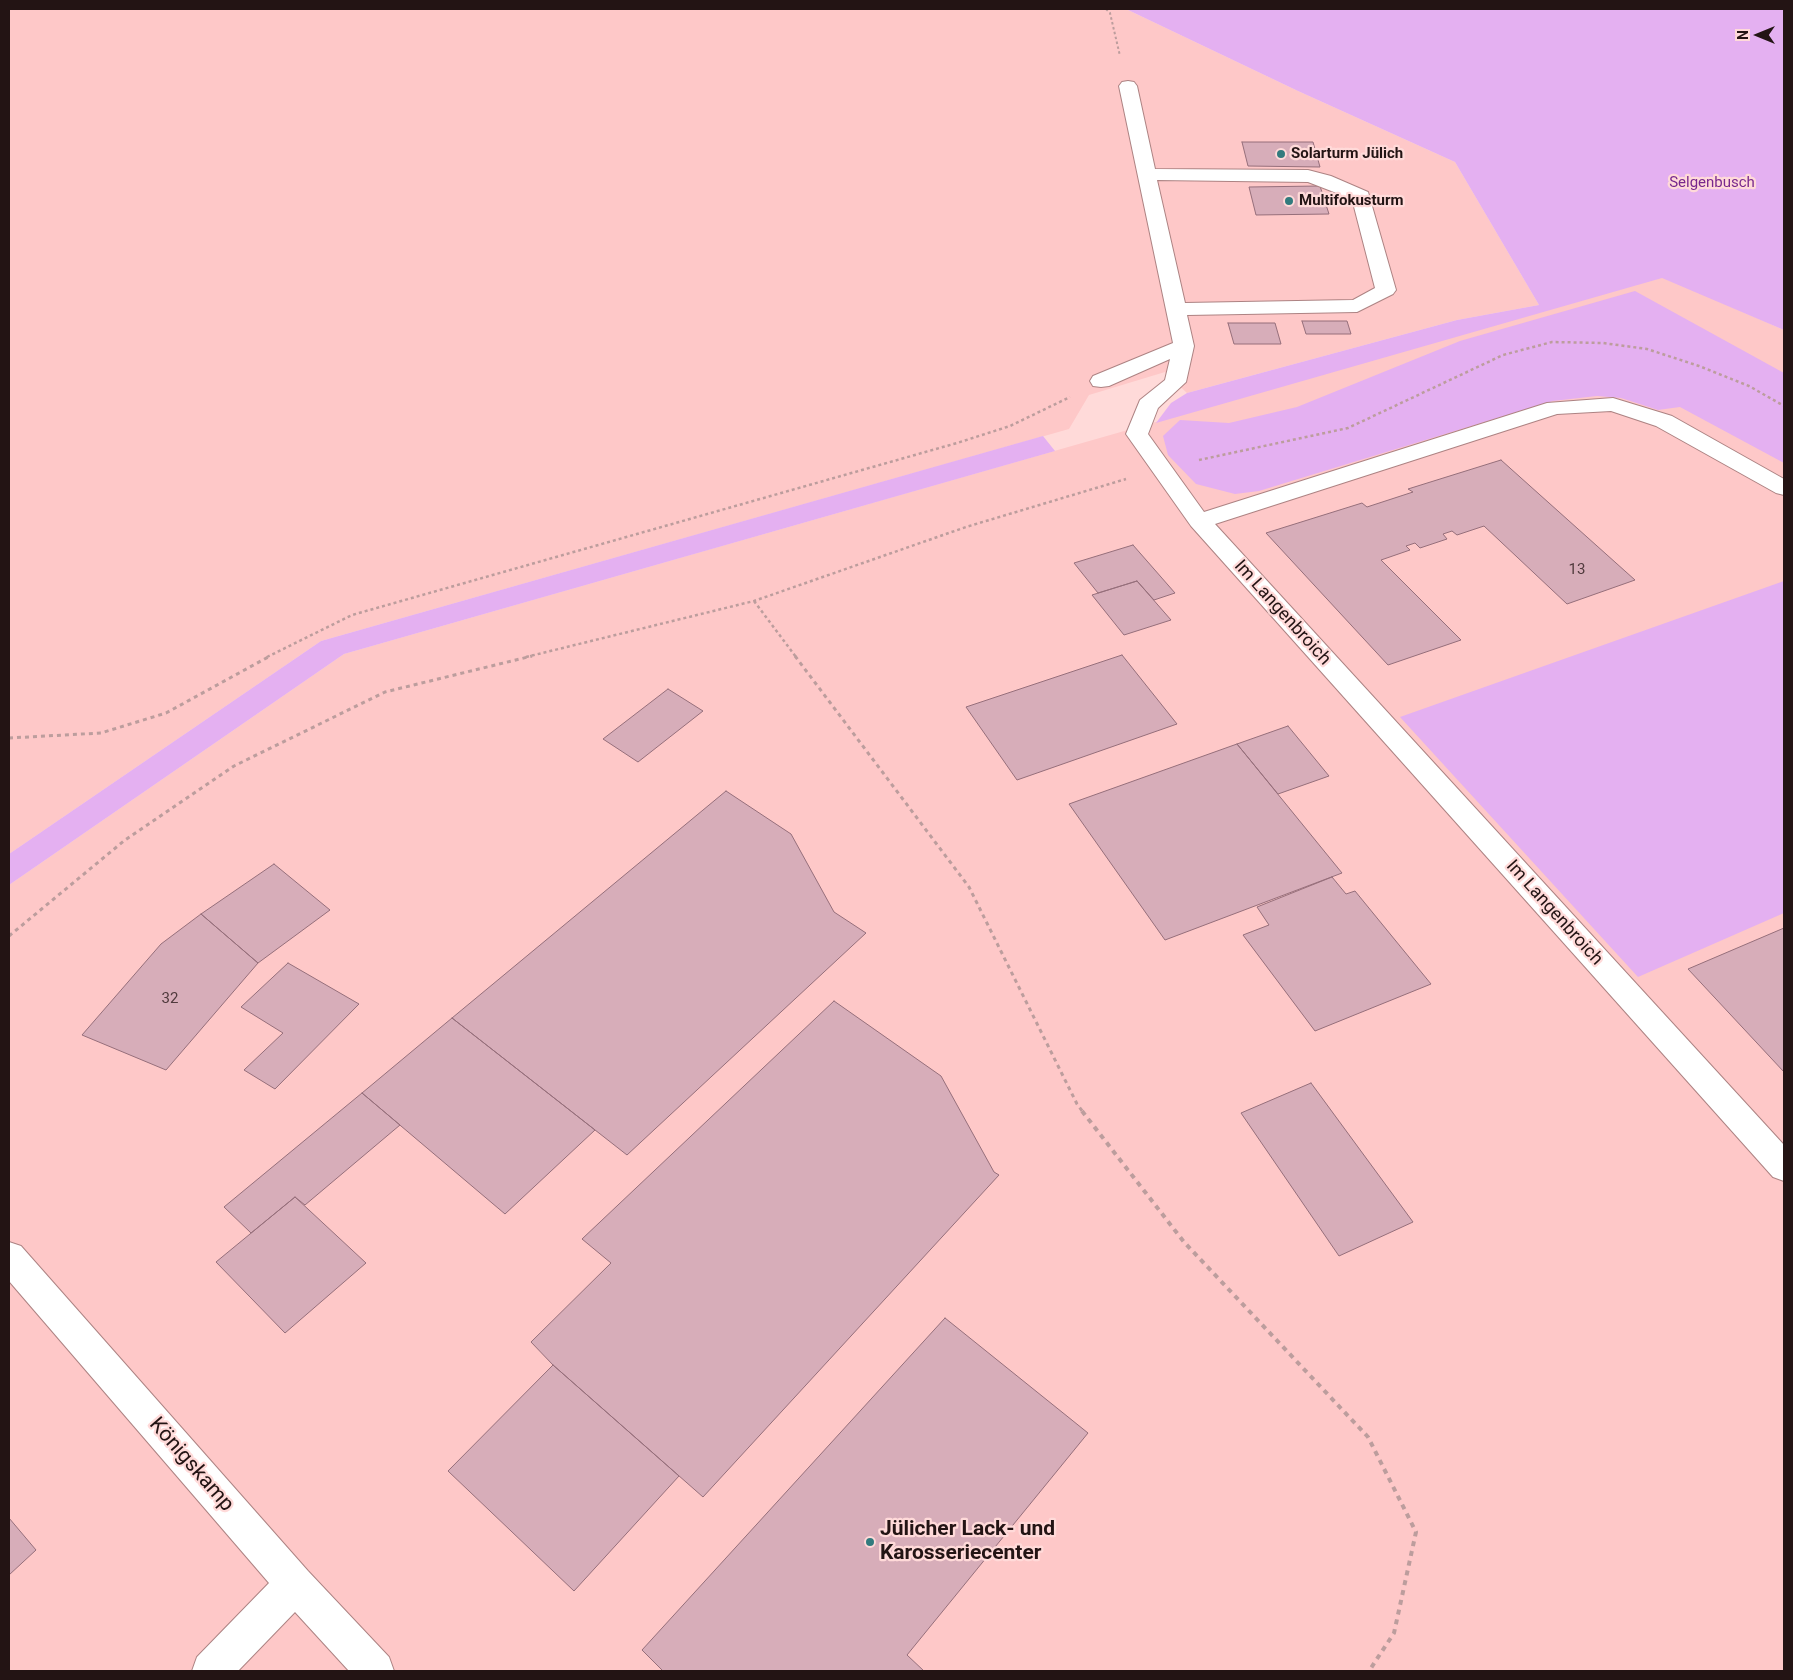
<!DOCTYPE html>
<meta charset="utf-8">
<style>
body{margin:0}
#map{position:relative;width:1793px;height:1680px;overflow:hidden;background:#ffdad9;font-family:Roboto,sans-serif}
canvas{display:block}
.frame{position:absolute;inset:0;border:10px solid #231414;pointer-events:none}
.north{position:absolute;left:1733px;top:10px;width:50px;height:50px;-webkit-text-stroke:4px #ffdad9;paint-order:stroke;rotate:270deg;font-size:14px;font-weight:700;line-height:20px;text-align:center;color:#231414}
.north::after{content:'';display:block;margin:auto;width:18px;height:22px;background:#231414;clip-path:polygon(50% 0,100% 100%,50% 72%,0 100%)}
</style>
<div id="map">
<canvas width="1793" height="1680"></canvas>
<div class="frame"></div>
<div class="north">N</div>
</div>
<script>
const ctx = document.querySelector('canvas').getContext('2d');
ctx.lineJoin = 'round';
function paint(path, color) { ctx.fillStyle = color; ctx.fill(path, 'evenodd'); }
const shape = rows => new Path2D(rows.map(r => 'M' + r).join(''));
function stroke(path, color, width, dash) { ctx.strokeStyle = color; ctx.lineWidth = width; ctx.lineCap = dash ? 'butt' : 'round'; ctx.setLineDash(dash || []); ctx.stroke(path); }
function write(font, color, halo, rows, align = 'center') {
  ctx.font = font + ' Roboto,sans-serif'; ctx.lineWidth = 4.5; ctx.setLineDash([]); ctx.textBaseline = 'middle'; ctx.strokeStyle = halo; ctx.fillStyle = color; for (const [text, x, y, turn = 0] of rows) {
    ctx.save(); ctx.translate(x, y); ctx.rotate((+turn || 0) * Math.PI / 180); ctx.textAlign = isNaN(turn) ? turn : align; if (halo) ctx.strokeText(text, 0, 0); ctx.fillText(text, 0, 0); ctx.restore();
  }
}
const built = shape([
 [9,9,1126,9,1298,91,1455,162,1539,305,1457,320,1187,393,1165,372,1089,395,1069,429,321,641,9,854],
 [1663,277,1784,330,1784,1671,9,1671,9,885,344,654]
]);
const green = shape([
 [1126,9,1784,9,1784,330,1662,278,1156,423,1171,403,1187,393,1457,320,1539,305,1455,162,1298,91],
 [1635,291,1784,373,1784,463,1680,407,1658,410,1621,398,1597,396,1553,401,1259,491,1235,494,1196,484,1168,455,1163,436,1180,420,1229,423,1297,407,1460,341],
 [1043,436,1055,451,344,654,9,885,9,854,321,641],
 [1784,581,1784,913,1638,977,1400,717]
]);
const building = shape([
 [1242,142,1313,142,1320,167,1248,166,1242,142],
 [1320,186,1329,214,1256,215,1249,187,1320,186],
 [1302,321,1347,321,1351,334,1306,334,1302,321],
 [1228,323,1275,323,1281,344,1234,344,1228,323],
 [1501,460,1635,580,1567,604,1484,526,1457,535,1452,531,1443,534,1447,539,1420,548,1415,543,1406,546,1410,550,1381,560,1461,640,1388,665,1266,533,1362,503,1367,507,1413,492,1408,489,1501,460],
 [1133,545,1175,593,1154,600,1137,581,1098,593,1074,563,1133,545],
 [1137,581,1171,620,1124,635,1092,595,1137,581],
 [1122,655,1177,724,1017,780,966,707,1122,655],
 [668,689,703,711,638,762,603,739,668,689],
 [1288,726,1329,776,1278,794,1237,744,1288,726],
 [1237,744,1342,873,1165,940,1069,804,1237,744],
 [726,791,791,834,834,912,866,933,627,1155,452,1018,726,791],
 [274,864,330,910,258,963,201,914,274,864],
 [1332,877,1346,894,1355,891,1431,984,1315,1031,1243,935,1269,925,1257,907,1332,877],
 [201,914,258,963,166,1070,82,1035,161,944,201,914],
 [1784,928,1784,1072,1688,969,1784,928],
 [288,963,359,1004,275,1089,244,1070,283,1033,241,1007,288,963],
 [834,1001,941,1076,994,1172,999,1175,703,1497,553,1365,531,1342,611,1263,582,1239,834,1001],
 [452,1018,595,1130,505,1214,362,1093,452,1018],
 [1311,1083,1413,1222,1339,1256,1241,1113,1311,1083],
 [362,1093,400,1125,305,1205,295,1197,251,1233,224,1207,362,1093],
 [295,1197,366,1263,285,1333,216,1262,295,1197],
 [945,1318,1088,1433,907,1655,924,1671,663,1671,642,1650,945,1318],
 [553,1365,679,1476,574,1591,448,1471,553,1365],
 [9,1518,36,1550,9,1575,9,1518]
]);
const pathFar3 = shape([
 [1106,9,1110,13,1120,56]
]);
const pathFar2 = shape([
 [1199,460,1348,428,1503,355,1552,342,1603,343,1647,349,1699,366,1749,386,1784,406],
 [754,601,796,657],
 [267,657,352,615,957,443,1010,426,1070,397],
 [526,657,754,601,966,527,1126,479]
]);
const pathFar1 = shape([
 [795,656,969,887,1077,1104,1083,1112],
 [9,738,101,733,166,713,270,656],
 [9,936,125,840,234,766,385,692,532,656]
]);
const path = shape([
 [1082,1111,1184,1242,1368,1437,1416,1532,1394,1633,1369,1671]
]);
const minor = shape([
 [1128,81,1134,82,1137,86,1155,169,1308,170,1331,176,1368,192,1396,290,1393,294,1357,312,1187,315,1194,346,1186,382,1158,408,1148,434,1204,512,1547,403,1613,398,1672,416,1784,479,1784,495,1776,493,1656,426,1611,411,1557,414,1215,524,1784,1145,1784,1181,1773,1177,1191,526,1126,434,1140,400,1165,380,1170,359,1109,386,1101,387,1093,386,1090,381,1093,376,1173,343,1119,86,1122,82,1128,81],
 [1157,180,1308,182,1352,199,1375,288,1353,300,1185,303,1157,180],
 [9,1242,21,1246,308,1571,389,1657,394,1671,349,1671,295,1612,238,1671,192,1671,197,1657,269,1583,9,1281,9,1242]
]);
const markers = [
 [1281,154,5,"#327b7e"],
 [1289,201,5,"#327b7e"],
 [870,1542,5,"#327b7e"]
];
const farPoinames = [
 ["Solarturm Jülich",1291,154],
 ["Multifokusturm",1299,201]
];
const farParknames = [
 ["Selgenbusch",1712,183]
];
const numberNames = [
 ["13",1577,570],
 ["32",170,999]
];
const streetNames = [
 ["Im Langenbroich",1282,613,48],
 ["Im Langenbroich",1554,913,48]
];
const nearStreetnames = [
 ["Königskamp",191,1465,49]
];
const nearPoinames = [
 ["Jülicher Lack- und",880,1530],
 ["Karosseriecenter",880,1554]
];
paint(built, '#fec8c8');
paint(green, '#e4b0f1');
paint(building, '#d7adb9');
stroke(building, '#966f7b', 1);
stroke(minor, '#ad8383', 2);
stroke(pathFar3, '#bc9d9d', 2, [2.5, 2.5]);
stroke(pathFar2, '#bc9d9d', 2.5, [3, 3]);
stroke(pathFar1, '#bc9d9d', 3, [4, 4]);
stroke(path, '#bc9d9d', 4, [5, 5]);
paint(minor, '#fff');
for (const [x, y, r, color] of markers) { const dot = new Path2D(); dot.arc(x, y, r, 0, 2 * Math.PI); ctx.fillStyle = color; ctx.fill(dot); stroke(dot, '#ffdad9', 2); }
write('bold 15px', '#231414', '#ffdad9', farPoinames, 'left');
write('15px', '#79288d', '#ffdad9', farParknames);
write('15px', '#503a3d', null, numberNames);
write('18px', '#231414', '#ffdad9', streetNames);
write('21px', '#231414', '#ffdad9', nearStreetnames);
write('bold 21px', '#231414', '#ffdad9', nearPoinames, 'left');
</script>
